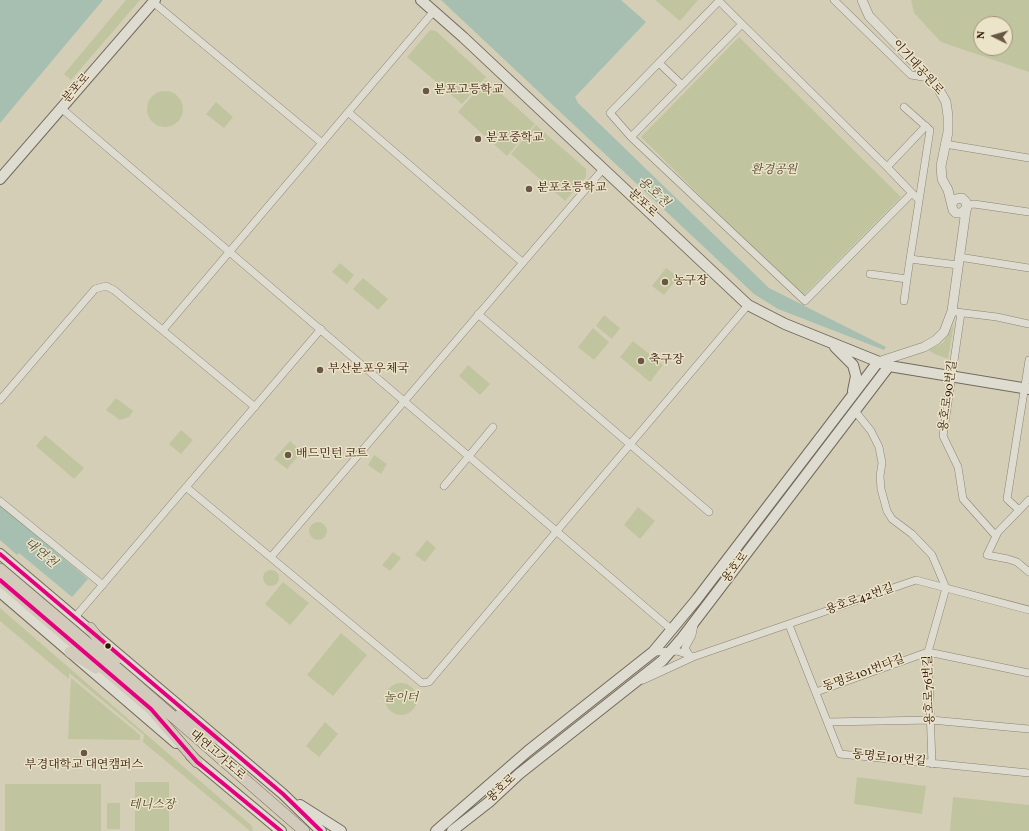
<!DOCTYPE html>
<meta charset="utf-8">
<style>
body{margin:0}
#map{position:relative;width:1029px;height:831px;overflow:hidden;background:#d4ceb7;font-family:Vollkorn,serif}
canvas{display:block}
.north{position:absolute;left:973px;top:16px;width:40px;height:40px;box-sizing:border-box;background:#ece4c8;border:1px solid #a1917b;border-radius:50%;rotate:275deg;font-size:11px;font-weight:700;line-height:16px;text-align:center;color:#301507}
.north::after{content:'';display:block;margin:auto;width:14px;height:18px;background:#695645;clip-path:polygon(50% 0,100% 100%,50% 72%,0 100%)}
</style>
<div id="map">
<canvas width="1029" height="831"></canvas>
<div class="north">N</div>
</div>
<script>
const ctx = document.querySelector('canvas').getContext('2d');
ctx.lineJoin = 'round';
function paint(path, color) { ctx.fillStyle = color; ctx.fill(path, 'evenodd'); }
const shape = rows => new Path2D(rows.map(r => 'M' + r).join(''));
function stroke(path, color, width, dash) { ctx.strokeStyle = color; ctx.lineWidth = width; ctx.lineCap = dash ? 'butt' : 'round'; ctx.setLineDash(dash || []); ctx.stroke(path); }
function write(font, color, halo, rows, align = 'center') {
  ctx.font = font + ' Vollkorn,"Noto Serif KR",serif'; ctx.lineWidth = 3; ctx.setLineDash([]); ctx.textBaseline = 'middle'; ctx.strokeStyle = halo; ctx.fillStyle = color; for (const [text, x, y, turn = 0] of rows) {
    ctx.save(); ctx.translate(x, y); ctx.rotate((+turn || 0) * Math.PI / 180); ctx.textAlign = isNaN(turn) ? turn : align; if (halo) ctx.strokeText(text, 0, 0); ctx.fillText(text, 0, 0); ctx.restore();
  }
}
const green = shape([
 [126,0,140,0,71,80,64,74],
 [655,0,698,0,680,21],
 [911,0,1029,0,1029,72,941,42,914,13],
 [981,24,1005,24,1005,48,981,48],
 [430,30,436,31,486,77,462,104,407,57],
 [739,37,901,197,802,297,641,137],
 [486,80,535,124,507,156,458,112],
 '147 109a18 18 0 1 1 36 0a18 18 0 1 1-36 0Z',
 [216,102,233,117,224,128,206,114],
 [536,125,586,169,586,177,565,201,511,154],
 [340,263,354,275,347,284,332,272],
 [666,268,678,277,664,295,652,286],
 [363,278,388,299,378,310,353,289],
 [604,315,620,328,612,339,596,326],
 [954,324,948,359,934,354,928,350,943,343],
 [593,328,609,342,594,360,578,347],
 [633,341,663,365,650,382,620,357],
 [468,365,490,384,480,395,459,376],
 [116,398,133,411,129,417,120,420,106,410],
 [181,430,193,440,181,454,169,444],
 [45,435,84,468,74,479,36,446],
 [290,441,302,452,287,469,274,459],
 [374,455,387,464,381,474,368,465],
 [638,507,655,521,640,539,624,525],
 '309 531a9 9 0 1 1 18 0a9 9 0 1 1-18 0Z',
 [427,540,436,548,425,562,415,555],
 [393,552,401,558,390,571,382,565],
 '263 578a8 8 0 1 1 16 0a8 8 0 1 1-16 0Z',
 [283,582,309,603,290,625,265,604],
 [0,608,252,826,253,831,250,831,143,742,144,735,69,673,69,679,0,621],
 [341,633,367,655,333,696,307,675],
 [71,678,140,735,140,740,68,739],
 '385 699a16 16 0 1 1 32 0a16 16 0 1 1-32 0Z',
 [325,722,338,734,319,757,306,746],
 [857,777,926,786,922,814,854,804],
 [135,782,169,782,169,831,135,831],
 [5,784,101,784,101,831,5,831],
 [953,797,1029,805,1029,831,950,831],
 [107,803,120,803,120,829,107,829]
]);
const water = shape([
 [0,0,103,0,0,123],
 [441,0,621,0,646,22,575,97,578,103,769,288,886,347,884,350,778,309,754,294],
 [0,505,88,579,72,597,19,553,17,555,0,540]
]);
const minor = shape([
 [834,0,911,75,929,78],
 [153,2,322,143],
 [659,63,682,85],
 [904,107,930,130,910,259],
 [61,108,672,630],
 [348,112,522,262],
 [631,137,610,113,719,1,742,24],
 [945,144,1029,158],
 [887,167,926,126],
 [912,193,805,301,631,137,742,24,887,167,912,193,919,200],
 [967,205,974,204,1029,212],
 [959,257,1029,268],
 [870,274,907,279,910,259,958,265],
 [904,301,907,279],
 [956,312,997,317,1029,324],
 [961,313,943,436,958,467,963,499,995,535],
 [478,314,709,512],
 [163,330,434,11],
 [0,400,95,289,106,286,114,290,255,407],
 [855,411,871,431,879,447,882,463,880,476,881,489,887,511,892,519,912,534,932,555,946,588,928,652,932,764],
 [444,486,493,427],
 [186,487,422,683,429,682,748,305],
 [1029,500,998,532,987,555,1008,559,1017,562,1029,572],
 [0,501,103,585],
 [1019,510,1007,499,1029,360],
 [271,557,603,169],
 [76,616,321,329],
 [789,625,840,754,1029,773],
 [653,652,677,651,689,655],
 [693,657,689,655,685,648,692,635,694,625],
 [643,680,693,657,916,580,1029,610],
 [816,692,928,652,1029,673],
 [828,722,931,720,1029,729]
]);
const tertiary = shape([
 [862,0,869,16,937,86,946,102,948,116,948,132,941,166,942,179,948,190,953,210,956,213,961,213,967,208,966,202,962,198,956,199,952,203],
 [878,362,924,347,936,340,944,332,952,311,966,210]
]);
const secondary = shape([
 [421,0,463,37,748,305,785,324,889,366,1029,389],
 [0,179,155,0],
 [835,347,853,365,856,376,853,391],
 [0,554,283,794,321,831],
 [0,592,176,743],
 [191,756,281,831],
 [300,805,341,831],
 [436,831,528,751,653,652,697,599,878,362],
 [452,831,489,802,519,774,662,661,682,638,889,366]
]);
const trunk = shape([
 [0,569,132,681,304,831],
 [0,580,151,709,197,762],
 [90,628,115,660],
 [70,652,96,668],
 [178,716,216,738]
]);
const bus1 = shape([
 [0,554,283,794,321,831],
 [0,580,151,709,197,762,281,831]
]);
const markers = [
 [426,91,4,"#695645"],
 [478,139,4,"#695645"],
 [529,189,4,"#695645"],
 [665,282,4,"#695645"],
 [641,361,4,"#695645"],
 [320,370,4,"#695645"],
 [288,455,4,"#695645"],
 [108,646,3.5,"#301507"],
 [84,753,4,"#695645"]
];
const streetNames = [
 ["이기대공원로",917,68,48],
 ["분포로",77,89,-49],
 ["분포로",642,204,43],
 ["용호로90번길",949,396,-82],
 ["용호로",736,568,-53],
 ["용호로42번길",860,600,-19],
 ["동명로101번다길",864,674,-20],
 ["용호로76번길",930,690,-92],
 ["대연고가도로",217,756,41],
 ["동명로101번길",889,759,6],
 ["용호로",502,789,-43]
];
const poiNames = [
 ["분포고등학교",434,91],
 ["분포중학교",486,139],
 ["분포초등학교",537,189],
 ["농구장",673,282],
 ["축구장",649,361],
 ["부산분포우체국",328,370],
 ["배드민턴 코트",296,455],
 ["부경대학교 대연캠퍼스",84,766,"center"]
];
const parkNames = [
 ["환경공원",774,171],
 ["놀이터",401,699],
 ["테니스장",152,806]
];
const waterNames = [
 ["용호천",653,193,43],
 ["대연천",40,554,40]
];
paint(green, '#c0c59f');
paint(water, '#a7bfb0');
stroke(minor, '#8a8374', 8);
stroke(tertiary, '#8a8374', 10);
stroke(secondary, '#736a5d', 12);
stroke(trunk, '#736a5d', 12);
stroke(minor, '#dedcd0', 7);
stroke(tertiary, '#dedcd0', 9);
stroke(secondary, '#dedcd0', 10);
stroke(trunk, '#d2cbbb', 11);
stroke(bus1, '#e5007d', 4);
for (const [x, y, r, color] of markers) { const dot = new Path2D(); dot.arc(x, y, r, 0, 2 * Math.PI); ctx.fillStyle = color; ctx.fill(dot); stroke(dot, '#ece4c8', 1.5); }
write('12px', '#301507', '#ece4c8', streetNames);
write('12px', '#301507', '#ece4c8', poiNames, 'left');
write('italic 12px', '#56482f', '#ece4c8', parkNames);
write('italic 13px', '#534e41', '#ece4c8', waterNames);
</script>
